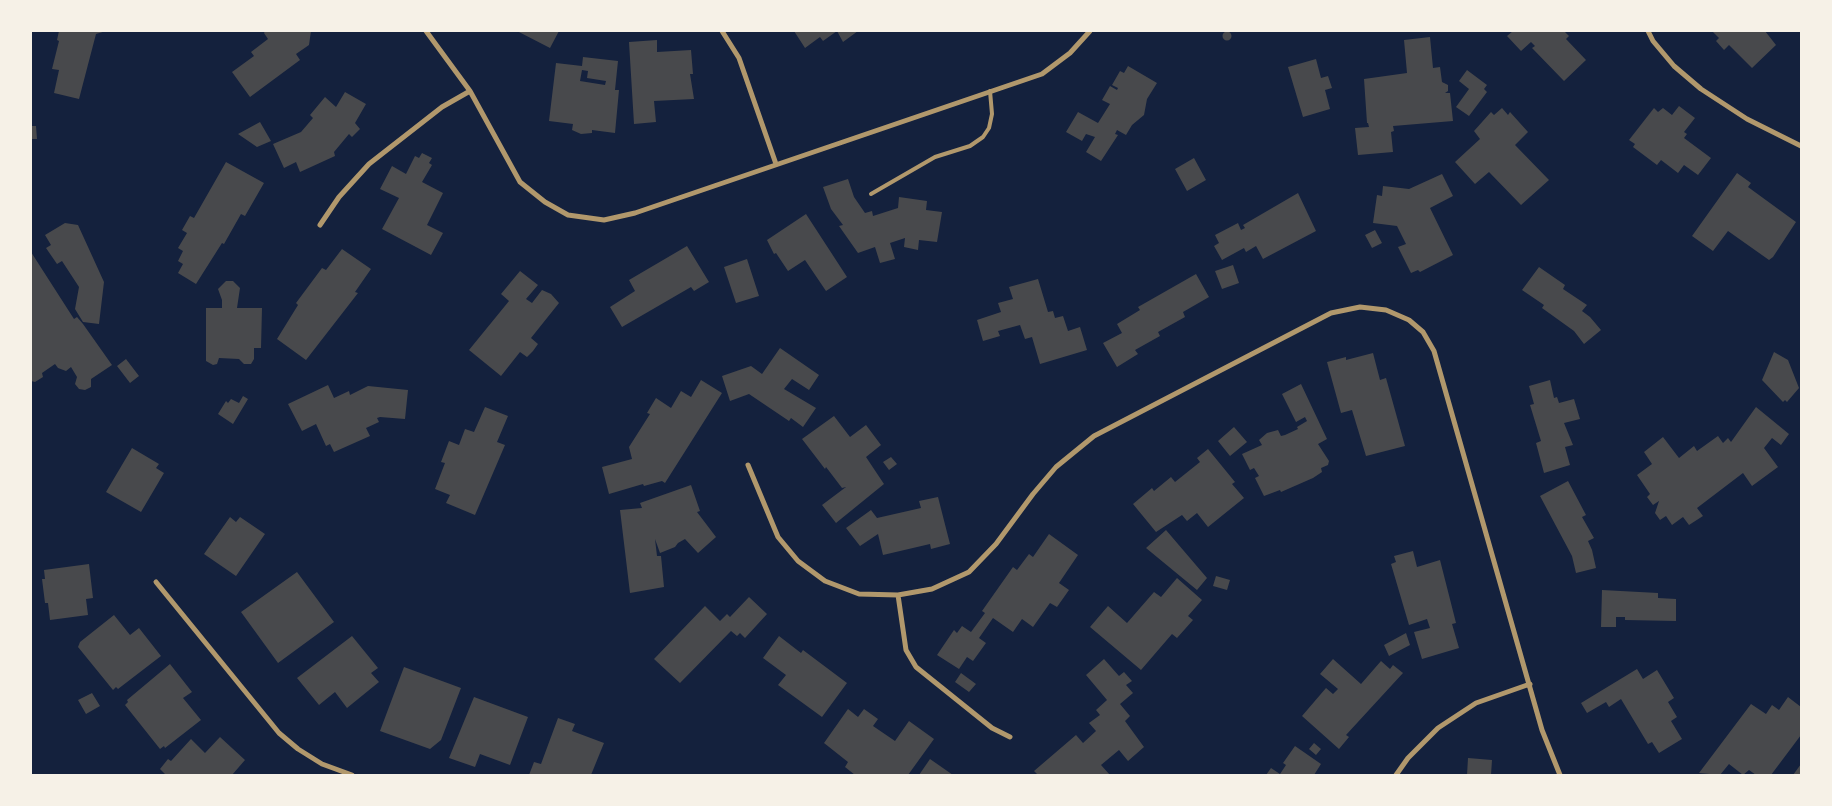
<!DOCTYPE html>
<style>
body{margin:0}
#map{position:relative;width:1832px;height:806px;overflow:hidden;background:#14213d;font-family:"Fira Sans",sans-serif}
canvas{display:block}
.frame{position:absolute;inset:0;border:32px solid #f6f1e7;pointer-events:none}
</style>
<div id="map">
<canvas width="1832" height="806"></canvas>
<div class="frame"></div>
</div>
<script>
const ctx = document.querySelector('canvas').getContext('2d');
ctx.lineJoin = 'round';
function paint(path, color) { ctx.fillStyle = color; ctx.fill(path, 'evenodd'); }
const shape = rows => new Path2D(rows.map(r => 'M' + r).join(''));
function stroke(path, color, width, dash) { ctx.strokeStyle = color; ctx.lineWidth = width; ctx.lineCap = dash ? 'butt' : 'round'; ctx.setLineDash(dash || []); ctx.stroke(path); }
const building = shape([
 [59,31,106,31,96,34,79,99,54,93,59,70,52,69,59,41,57,40],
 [265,31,311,31,309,45,296,54,300,60,250,97,232,72,254,56,251,52,268,39,264,33],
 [517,31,559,31,550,48],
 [794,31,858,31,843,42,837,31,823,41,820,37,805,48],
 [1513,31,1564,31,1569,36,1566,39,1586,60,1564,81,1532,48,1535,46,1531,42,1521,51,1507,36],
 [1712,31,1765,31,1776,45,1752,68,1729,45,1724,50,1716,41,1719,38],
 '1222.5 36a4.5 4.5 0 1 1 9 0a4.5 4.5 0 1 1-9 0Z',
 [1430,37,1433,68,1440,67,1442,82,1448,85,1448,91,1445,93,1450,93,1453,121,1393,126,1394,131,1391,132,1393,152,1358,155,1355,128,1369,127,1368,123,1367,123,1364,79,1407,73,1404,40],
 [657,40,657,52,691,50,693,74,690,74,694,99,654,101,656,122,634,124,629,42],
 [583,57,618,61,615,90,619,90,615,133,592,130,592,133,581,134,572,130,573,124,549,121,556,63,582,66],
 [582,70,588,71,587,78,606,81,605,85,580,81],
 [1316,59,1321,78,1328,76,1332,88,1325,90,1330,109,1303,117,1288,67],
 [1128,66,1157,83,1147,99,1144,115,1132,125,1126,135,1117,130,1115,134,1118,135,1101,161,1086,152,1095,137,1086,134,1082,141,1066,132,1078,112,1098,123,1110,104,1102,100,1110,86,1117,90,1118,88,1112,85,1120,71,1124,73],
 [1467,70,1487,85,1484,89,1487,92,1469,116,1456,107,1469,89,1459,81],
 [345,92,366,104,355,123,360,129,352,137,349,134,334,152,335,156,300,172,296,162,284,168,273,144,301,132,313,118,310,115,325,97,336,107],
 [1679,106,1695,118,1684,132,1687,134,1684,138,1711,158,1698,175,1684,165,1678,173,1661,160,1657,165,1633,147,1635,144,1629,140,1654,108,1658,112,1663,108,1672,115],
 [1502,108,1508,115,1510,112,1528,132,1515,145,1549,180,1521,205,1489,172,1475,184,1455,162,1480,139,1474,131,1491,112,1494,115],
 [260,122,271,141,257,147,238,134],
 [31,126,36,126,37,139,31,139],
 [422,153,432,158,429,163,432,165,422,182,443,193,427,225,443,233,431,255,382,229,399,198,380,189,392,166,406,174,415,156,419,158],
 [1194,158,1206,180,1187,191,1175,169],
 [226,162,264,183,245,216,241,214,224,244,222,243,196,284,178,273,183,264,178,261,183,251,178,248,187,233,182,230,190,216,194,218],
 [1737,173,1751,183,1748,187,1796,222,1773,257,1769,260,1728,231,1713,251,1692,236],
 [1442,174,1453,196,1430,208,1453,255,1420,272,1418,270,1411,273,1398,247,1406,244,1397,226,1373,223,1377,195,1382,196,1383,186,1409,189],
 [848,179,854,197,865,213,872,211,873,216,898,208,899,197,927,201,926,210,942,212,937,242,919,240,918,250,904,247,905,238,890,243,895,259,880,263,875,247,858,253,839,226,843,225,831,209,823,187],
 [1298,193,1316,231,1263,259,1256,246,1246,252,1244,248,1222,260,1214,246,1219,243,1215,235,1238,223,1241,230,1245,228,1243,225],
 [806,214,847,277,826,291,805,260,788,271,776,253,774,254,767,240],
 [65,223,78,225,104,282,99,324,83,322,75,309,79,287,62,261,57,264,46,248,51,245,45,235],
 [1375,230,1382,243,1372,248,1365,235],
 [687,246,709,282,694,291,691,287,622,327,610,307,635,291,629,280],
 [342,249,371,269,355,292,358,293,306,360,277,339,298,305,296,303,322,268,326,270],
 [31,252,74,319,77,317,83,324,112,365,91,379,91,387,85,390,79,389,75,384,77,377,71,367,66,371,58,368,55,364,42,373,43,377,35,382,31,381],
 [747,259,759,296,736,303,724,267],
 [1233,265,1239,283,1222,289,1215,271],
 [1539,267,1565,285,1563,289,1587,305,1582,311,1590,317,1601,330,1584,344,1574,331,1542,308,1544,305,1522,290],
 [520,271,538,285,526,299,532,303,542,290,551,294,559,303,531,338,538,344,533,351,527,357,520,352,501,376,469,350,509,301,501,294],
 [1196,274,1209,297,1183,312,1185,317,1158,332,1160,336,1135,350,1138,354,1117,367,1103,343,1122,333,1117,324,1140,310,1138,307],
 [1038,279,1048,312,1053,311,1055,318,1063,316,1068,331,1080,327,1087,350,1040,364,1032,337,1025,339,1020,325,998,331,1000,336,983,341,977,320,1001,312,998,303,1013,299,1009,287],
 [226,281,233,281,240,288,237,308,262,308,261,348,254,348,254,359,251,364,244,364,239,359,219,358,217,364,213,365,206,361,206,308,222,308,222,300,218,289],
 [780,348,819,375,809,390,792,379,784,389,816,408,803,427,791,418,789,421,749,394,730,401,722,376,751,366,762,374],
 [1774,352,1788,360,1799,388,1787,402,1785,400,1783,402,1762,380],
 [1373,353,1380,380,1386,378,1405,446,1366,456,1352,410,1341,413,1327,362,1346,357,1346,360],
 [126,359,139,376,130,383,117,366],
 [701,380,722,393,665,483,662,481,644,486,643,484,609,494,602,467,632,459,629,447,650,414,647,413,656,398,671,408,681,391,691,397],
 [1550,380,1554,398,1557,397,1559,403,1574,399,1580,419,1564,423,1573,445,1565,447,1570,465,1544,473,1536,443,1541,441,1530,405,1534,404,1529,386],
 [1301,384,1327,439,1318,444,1329,461,1328,465,1321,468,1322,472,1313,478,1281,492,1280,490,1264,496,1255,478,1259,476,1254,468,1250,470,1242,454,1262,445,1259,440,1267,433,1278,430,1281,436,1285,435,1298,429,1297,427,1307,421,1305,417,1296,422,1282,394],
 [328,385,334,398,349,391,350,395,368,386,408,390,405,419,380,417,377,418,379,422,366,428,370,436,334,452,330,444,326,446,316,424,302,431,288,404],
 [243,396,248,399,233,424,218,414,226,401,228,403,231,399,239,403],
 [485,407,508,416,497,442,505,445,475,515,446,503,450,495,435,489,445,463,441,462,449,441,459,445,465,429,474,432],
 [1756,407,1789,434,1781,445,1772,438,1764,448,1778,467,1752,486,1743,473,1697,508,1703,516,1689,525,1683,517,1672,525,1666,516,1660,520,1655,513,1659,501,1653,505,1647,497,1650,494,1637,475,1652,464,1644,452,1663,437,1679,458,1694,446,1697,451,1718,436,1723,443,1728,438,1731,442],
 [834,416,850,437,866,425,881,445,866,457,884,484,836,523,822,505,846,487,842,488,826,467,825,469,802,439],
 [1234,427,1247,442,1230,456,1218,441],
 [132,448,159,464,156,468,164,473,141,512,106,492],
 [1208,449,1235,482,1232,484,1244,498,1208,527,1197,513,1187,521,1182,515,1156,532,1133,504,1152,488,1154,491,1171,477,1175,482,1200,462,1197,458],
 [891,457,897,464,889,470,883,462],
 [1568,481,1586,515,1582,517,1594,538,1588,541,1592,550,1596,568,1576,573,1572,556,1540,496],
 [691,485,700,511,697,512,716,537,698,553,685,539,678,543,675,547,660,553,655,539,657,556,661,556,664,587,630,593,620,510,642,508,640,503],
 [938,497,950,544,931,549,930,544,883,555,878,534,860,546,846,528,871,510,877,518,921,508,919,501],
 [230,517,236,522,240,517,265,534,236,576,204,554],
 [1166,530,1207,578,1197,590,1146,548],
 [1049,534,1078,555,1059,583,1069,590,1057,607,1050,603,1033,627,1022,619,1013,632,993,618,979,638,986,643,973,661,967,657,959,669,937,655,954,630,957,633,962,626,971,632,985,613,982,611,1013,567,1017,570,1029,554,1033,557],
 [1413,551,1417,567,1440,560,1454,615,1456,623,1452,624,1459,648,1422,659,1414,632,1430,628,1427,619,1409,625,1391,564,1396,562,1394,556],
 [89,564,93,598,86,599,88,615,50,620,48,603,45,603,42,579,45,579,44,570],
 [297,572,334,622,278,663,241,612],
 [1216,576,1230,580,1227,590,1213,586],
 [1177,578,1202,600,1188,616,1193,620,1177,638,1172,634,1141,670,1090,627,1108,606,1127,623,1154,592,1161,597],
 [1602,590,1658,593,1658,598,1676,599,1676,621,1625,620,1625,617,1616,617,1616,627,1601,627],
 [749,597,767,614,745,638,740,633,737,636,731,631,680,683,654,659,705,606,720,621,727,614,730,617],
 [114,615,130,635,139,628,161,656,118,689,116,687,113,690,78,647,80,642],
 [1406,633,1410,645,1389,656,1384,645],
 [352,636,378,668,371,673,379,682,347,708,335,692,319,705,297,678],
 [779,636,801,653,803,650,847,683,822,717,778,685,786,675,763,658],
 [1104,659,1119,676,1124,672,1132,681,1126,685,1133,693,1120,704,1130,716,1125,721,1144,747,1128,761,1119,750,1101,765,1110,775,1038,775,1034,771,1076,735,1083,743,1096,731,1089,723,1100,715,1096,710,1107,700,1086,675],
 [1333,659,1361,684,1381,661,1390,669,1393,665,1403,673,1346,735,1349,737,1339,749,1302,716,1326,688,1333,694,1338,689,1320,674],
 [170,664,192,692,183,698,201,720,165,748,164,746,160,749,125,705,128,702,127,700],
 [404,667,461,688,441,740,430,749,380,731],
 [1637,669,1643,679,1657,670,1674,698,1668,702,1677,717,1671,721,1682,739,1659,753,1652,742,1648,744,1621,699,1609,707,1606,702,1587,713,1581,703],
 [961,673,976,684,969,692,955,682],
 [92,693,100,706,86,714,78,700],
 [474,697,528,717,510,765,480,754,475,767,449,758],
 [1788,697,1801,707,1801,735,1771,775,1756,775,1749,770,1743,775,1729,764,1720,775,1699,773,1751,704,1766,714,1772,705,1779,710],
 [848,709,858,717,864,709,878,719,873,726,895,741,909,721,934,739,908,775,855,775,845,767,848,762,824,743],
 [558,718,575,724,572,731,604,743,591,775,529,775,534,762,541,764],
 [220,737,245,760,232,775,166,775,160,769,168,759,171,761,191,739,205,753],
 [1314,743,1321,749,1316,755,1309,749],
 [1295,746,1321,764,1314,775,1266,775,1271,768,1280,774,1286,765,1283,763],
 [1468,758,1492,760,1491,775,1467,775],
 [930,759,953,775,919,775],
 [1801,764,1801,775,1793,775]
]);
const service = shape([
 [871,194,935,157,970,146,983,137,989,128,992,114,990,91]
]);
const minor = shape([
 [426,31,470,91,520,182,545,202,568,215,604,220,635,213,1042,74,1070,53,1090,31],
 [722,31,739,58,776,164],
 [1648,31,1653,41,1674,66,1701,89,1747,119,1801,146],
 [320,225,339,197,369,164,442,107,470,91],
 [748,465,778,537,798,561,825,581,859,594,898,595,932,589,969,572,996,544,1033,494,1056,467,1094,436,1331,313,1360,307,1386,310,1409,320,1423,332,1434,351,1542,730,1560,775],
 [156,582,279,733,298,749,322,764,352,775],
 [898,595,906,650,916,667,992,728,1010,737],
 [1396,775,1408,758,1438,728,1476,703,1530,684]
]);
paint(building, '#48494c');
stroke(service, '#b1986c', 4);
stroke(minor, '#b1986c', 5);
</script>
